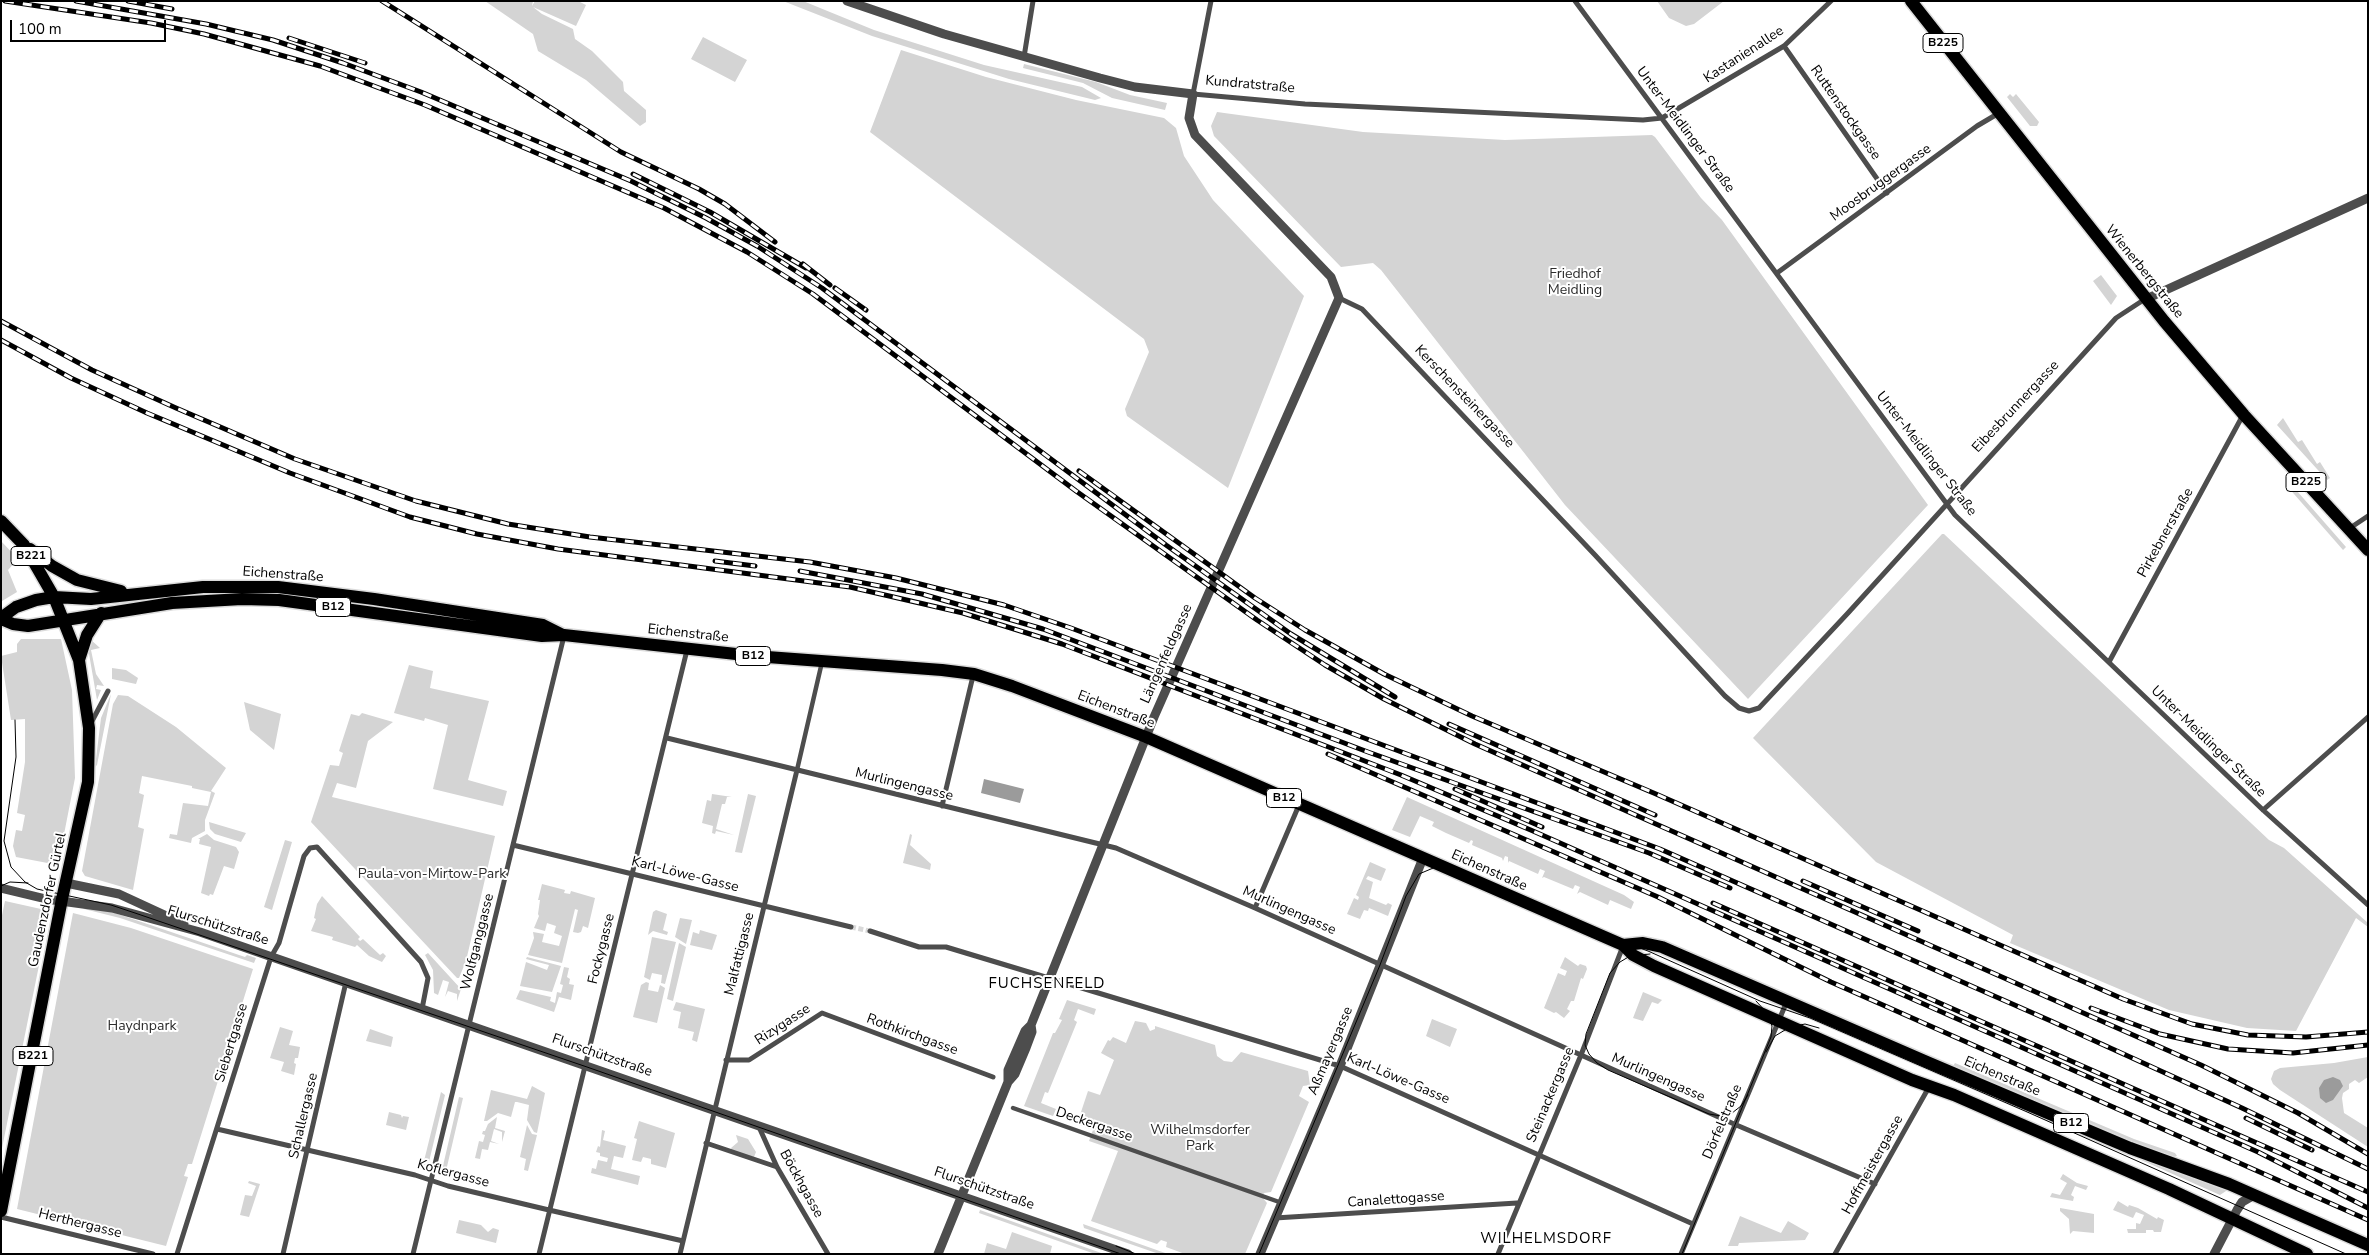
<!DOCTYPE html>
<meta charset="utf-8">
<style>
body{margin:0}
#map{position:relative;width:2369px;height:1255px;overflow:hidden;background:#fff;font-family:"Nunito Sans",sans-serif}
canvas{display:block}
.frame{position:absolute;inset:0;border:2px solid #000;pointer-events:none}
.scale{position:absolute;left:10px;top:20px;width:156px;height:22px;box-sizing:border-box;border:2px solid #000;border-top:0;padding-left:6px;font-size:15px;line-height:18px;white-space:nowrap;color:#000;-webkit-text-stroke:4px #fff;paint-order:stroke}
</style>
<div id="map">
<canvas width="2369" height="1255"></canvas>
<div class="frame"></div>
<div class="scale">100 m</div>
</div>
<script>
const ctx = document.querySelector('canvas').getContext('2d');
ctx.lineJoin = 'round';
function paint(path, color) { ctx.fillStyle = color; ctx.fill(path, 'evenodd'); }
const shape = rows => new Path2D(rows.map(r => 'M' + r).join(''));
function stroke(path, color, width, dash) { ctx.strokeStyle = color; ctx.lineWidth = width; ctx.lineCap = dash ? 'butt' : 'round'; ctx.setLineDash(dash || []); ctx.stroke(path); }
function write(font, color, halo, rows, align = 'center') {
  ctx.font = font + ' "Nunito Sans",sans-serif'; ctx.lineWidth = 4; ctx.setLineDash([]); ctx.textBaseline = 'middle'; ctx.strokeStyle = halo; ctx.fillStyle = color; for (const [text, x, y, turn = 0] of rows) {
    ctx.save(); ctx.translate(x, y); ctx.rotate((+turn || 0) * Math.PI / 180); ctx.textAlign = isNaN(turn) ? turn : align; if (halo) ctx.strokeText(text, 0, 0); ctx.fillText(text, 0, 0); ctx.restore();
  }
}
const green = shape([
 [485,1,533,1,532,6,535,1,578,1,586,5,576,26,533,7,542,14,573,29,575,39,592,51,623,82,624,91,646,110,646,122,640,126,586,80,538,51,533,34],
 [783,1,803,1,874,30,984,65,1082,87,1101,98,1095,100,1009,79,872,36],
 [1657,1,1724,1,1694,24,1686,26,1669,18],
 [703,37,747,60,735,82,691,59],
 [901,50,986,77,1076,100,1164,118,1176,128,1184,156,1213,200,1304,296,1228,488,1127,416,1125,409,1149,352,1144,339,870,132],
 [1024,64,1096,82,1130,95,1167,103,1165,110,1112,98,1083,83,1023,68],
 [2010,94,2013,97,2016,94,2039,122,2037,126,2030,126,2007,97],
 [1217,112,1363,132,1505,140,1652,135,1655,137,1701,198,1722,220,1928,505,1748,699,1565,505,1381,270,1373,263,1341,267,1214,136,1211,126],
 [2101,275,2117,296,2111,305,2093,281],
 [2283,418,2298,442,2302,440,2317,464,2320,462,2330,478,2327,480,2277,425],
 [2290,483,2346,547,2343,550,2287,486],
 [1942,534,1944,534,2269,840,2284,848,2368,923,2368,927,2356,918,2296,1031,2247,1028,2169,1010,2010,943,2013,935,1876,862,1753,738],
 [1,541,18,559,8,570,17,592,2,601],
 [21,639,61,639,72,690,75,778,58,865,16,857,13,846,16,830,22,831,25,815,17,813,25,762,25,719,11,720,1,656,17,652,17,644],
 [90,639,100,648,91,650,96,674,104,686,97,685,96,689,101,690,97,700,88,648],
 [409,665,433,671,430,688,489,701,468,780,507,791,503,806,433,789,448,725,425,718,424,721,394,713],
 [112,668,126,670,138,678,136,684,112,679],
 [111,694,97,765,95,767,101,718],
 [118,695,128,696,176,727,226,768,211,791,215,793,205,820,205,831,192,838,191,843,169,838,170,834,177,835,183,803,208,806,211,792,192,788,192,786,142,776,139,793,144,795,138,827,144,829,133,890,85,876,82,871,113,704],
 [244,702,281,714,274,750,250,730],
 [362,713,393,722,368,741,356,788,337,783,332,797,495,836,466,961,459,978,457,978,311,822,330,765,339,766,343,753,339,751,351,714,359,716],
 [712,794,732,797,727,797,725,804,722,804,716,829,734,835,716,831,715,834,712,833,713,826,702,823,707,800,711,801],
 [748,794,756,796,742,853,735,852],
 [1407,797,1624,895,1634,902,1631,909,1610,900,1608,905,1580,892,1577,894,1580,887,1575,885,1573,889,1544,877,1542,878,1545,871,1540,869,1538,874,1509,861,1508,863,1508,857,1505,856,1503,861,1502,858,1472,845,1473,841,1471,840,1469,843,1446,833,1432,826,1434,822,1420,816,1410,837,1392,830],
 [209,822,246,833,241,842,215,834,210,829],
 [207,834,214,840,236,847,239,852,234,869,224,866,213,895,210,894,209,896,201,893,211,847,199,844,200,839,198,839],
 [910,834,912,835,910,845,931,864,930,870,903,863],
 [285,840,292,842,272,910,264,907],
 [1370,862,1386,869,1381,881,1368,876,1366,879,1373,882,1369,898,1386,905,1388,903,1392,905,1388,916,1369,908,1368,911,1364,910,1360,919,1347,914,1354,898,1358,900,1359,897,1356,895],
 [542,884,565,890,564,893,570,894,571,891,595,898,588,928,583,926,581,932,578,933,573,932,578,910,575,909,562,963,528,955,534,938,533,932,544,934,542,942,559,946,562,936,554,933,556,926,547,923,545,931,534,928,539,916,538,914,540,900,538,900],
 [322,896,360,937,358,939,360,941,363,939,380,955,383,953,386,956,382,962,369,956,357,945,355,947,332,940,333,937,311,931,316,919,314,918,317,904],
 [5,901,50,911,1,1153,1,920],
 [82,906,112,912,245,957,247,955,256,958,254,963,120,918,84,909],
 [656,910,667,914,663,930,668,932,667,935,653,931,648,935,653,912],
 [73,913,131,928,253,969,192,1164,188,1164,184,1176,188,1177,166,1246,17,1209],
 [680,918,692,920,686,944,675,937],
 [700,930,717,935,712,950,690,945,693,932,699,934],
 [652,937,676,942,665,984,661,983,662,975,652,973,650,980,644,977],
 [679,943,686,947,673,1001,667,999],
 [428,953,461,989,457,1001,457,994,448,991,445,997,449,982,443,980,438,995,434,993,433,970,425,955],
 [527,957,561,966,552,992,520,986,526,962,547,970,549,965,526,959],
 [1565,957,1578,966,1580,964,1586,966,1587,969,1583,979,1581,978,1574,1001,1571,1001,1567,1009,1570,1011,1564,1018,1556,1012,1554,1013,1544,1008,1558,973,1565,976,1567,971,1560,968],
 [564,967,569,968,567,977,570,979,569,984,574,985,571,1000,559,997,554,1012,516,999,520,990,551,997,550,1001,555,1003,557,992,561,993,563,985,560,984],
 [646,982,649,983,648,990,658,992,660,985,665,988,657,1023,633,1017,641,985],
 [1643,992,1662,1000,1658,1004,1652,1002,1643,1021,1633,1018],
 [1067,1000,1096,1009,1094,1015,1078,1009,1074,1020,1077,1022,1048,1093,1045,1092,1041,1103,1056,1109,1053,1116,1024,1106,1053,1033,1055,1033,1062,1020,1059,1019],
 [676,1002,705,1009,697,1042,692,1040,694,1032,678,1028,681,1012,673,1010],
 [1432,1019,1457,1029,1450,1047,1426,1036],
 [1135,1021,1146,1023,1150,1031,1155,1029,1155,1026,1215,1045,1217,1056,1224,1061,1232,1062,1241,1052,1308,1071,1310,1085,1303,1086,1299,1096,1309,1102,1271,1192,1264,1193,1262,1197,1267,1203,1245,1254,1185,1254,1166,1247,1167,1242,1161,1240,1157,1244,1091,1221,1118,1151,1089,1141,1093,1130,1077,1124,1088,1091,1100,1095,1114,1060,1101,1053,1108,1040,1110,1041,1113,1037,1126,1043],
 [280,1027,293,1031,289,1045,300,1047,298,1058,295,1058,294,1063,296,1064,294,1075,281,1071,284,1062,270,1058],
 [370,1029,393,1037,391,1047,366,1041],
 [2368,1057,2368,1077,2359,1083,2355,1080,2349,1084,2349,1089,2343,1093,2342,1098,2344,1113,2368,1128,2368,1147,2280,1090,2273,1084,2271,1079,2274,1071,2280,1068,2334,1063],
 [1955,1063,2134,1139,2175,1153,2177,1156,2174,1157,2114,1136,1953,1066],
 [532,1086,545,1093,537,1133,534,1132,527,1120,529,1105,517,1102,515,1102,511,1117,498,1113,487,1121,484,1121,491,1090,527,1099],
 [441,1092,445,1095,428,1166,423,1165],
 [459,1097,463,1098,446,1171,442,1170],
 [389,1112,401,1115,402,1118,403,1116,409,1117,406,1130,386,1125],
 [497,1117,495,1128,505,1131,502,1142,502,1132,494,1129,491,1141,499,1144,490,1142,488,1150,482,1149,480,1159,475,1158,479,1141,483,1142,485,1135,482,1134,483,1131,485,1131,488,1124],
 [639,1121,675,1133,666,1168,651,1164,651,1159,643,1157,641,1162,632,1160,637,1139,634,1138],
 [527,1125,532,1134,537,1135,528,1171,524,1170,526,1159,520,1157],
 [602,1130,605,1131,603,1140,626,1146,623,1158,614,1156,611,1169,640,1176,638,1185,591,1173,592,1168,596,1169,598,1160,607,1162,608,1158,600,1156,600,1153,596,1152,598,1146,600,1147],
 [736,1135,748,1139,756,1152,754,1157,732,1151,731,1148,738,1142],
 [2130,1155,2229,1189,2220,1195],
 [2063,1174,2077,1183,2088,1186,2086,1190,2075,1186,2071,1195,2074,1197,2073,1201,2050,1197,2052,1193,2060,1195,2067,1183,2060,1179],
 [249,1181,260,1184,249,1217,240,1215,245,1195,252,1196,256,1186,248,1183],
 [2118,1201,2128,1207,2129,1205,2138,1208,2157,1219,2158,1217,2164,1220,2161,1232,2154,1232,2153,1230,2146,1230,2146,1233,2128,1233,2127,1229,2136,1229,2136,1223,2140,1224,2144,1215,2136,1212,2133,1218,2113,1210],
 [2060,1208,2094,1214,2094,1233,2073,1231,2070,1234,2069,1219,2060,1211],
 [980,1210,1104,1254,1095,1254,979,1213],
 [1740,1216,1781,1233,1788,1221,1809,1233,1805,1240,1739,1243,1738,1246,1728,1246],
 [459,1220,481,1225,488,1232,493,1228,499,1230,496,1243,456,1233],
 [1083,1224,1168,1254,1159,1254,1084,1228],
 [1012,1232,1052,1246,1050,1254,984,1254,987,1243,1006,1249]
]);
const water = shape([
 [984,779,1024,789,1020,803,981,793],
 [2333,1077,2340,1080,2343,1086,2333,1100,2326,1103,2320,1098,2319,1088,2324,1080]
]);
const minorTunnel = shape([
 [851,927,870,931]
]);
const pedestrian = shape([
 [797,770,822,662],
 [1013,1108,1282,1203]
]);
const minor = shape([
 [1211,1,1193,94,1305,104,1643,120,1662,118,1784,46,1831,1],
 [1575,1,1955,515,2263,810,2368,905],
 [1784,46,1887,193],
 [1024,57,1033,1],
 [1777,273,1977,126,1999,113],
 [1339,298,1362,309,1595,555,1725,696,1739,708,1749,711,1759,708,1848,613,2116,318,2145,299],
 [2350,528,2368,516],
 [2109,662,2243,415],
 [91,723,108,691],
 [667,738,1116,848,1255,908,1734,1124,1875,1184],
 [942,806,973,676],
 [2263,810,2368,717],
 [513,845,851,927],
 [1255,908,1299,805],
 [870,931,919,947,946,947,1340,1066,1693,1224],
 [726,1060,749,1060,822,1013,993,1077],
 [759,1127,777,1167,828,1254],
 [217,1129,415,1175,448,1186,549,1210,683,1241],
 [706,1143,777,1167],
 [1,1217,153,1254],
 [1275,1218,1517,1203],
 [177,1254,271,957,279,943,304,856,310,848,317,847,421,962,428,978,422,1009],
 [283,1254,346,982],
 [413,1254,564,636],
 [539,1254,687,650],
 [680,1254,797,770],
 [1498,1254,1581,1055,1623,946],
 [1681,1254,1787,1001],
 [1835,1254,1929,1087]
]);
const tertiary = shape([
 [847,1,944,34,1100,78,1135,87,1193,94,1189,118,1195,135,1331,277,1339,298,1154,717,1031,1025,1025,1031,1008,1070,1008,1082],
 [2146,299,2368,198],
 [66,883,119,894,184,924],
 [1,888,46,899,112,908,200,932,1128,1254],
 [938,1254,1008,1082,1015,1074,1026,1048,1032,1032,1031,1025],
 [1260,1254,1340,1066,1423,858],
 [2214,1254,2237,1210,2242,1202,2254,1195]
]);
const primary = shape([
 [1911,1,2164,321,2244,415,2368,550],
 [1,521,24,545,54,597,79,660,89,728,88,782,62,899,1,1211],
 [30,549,52,566,77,580,121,591],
 [1,618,16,607,36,600,54,597,91,599,203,587,278,587,374,599,543,625,563,635],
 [1,619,13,624,28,626,172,603,242,599,279,600,542,636,564,635,754,656,942,670,974,674,1012,686,1146,737,1623,945,1633,955,1654,966,1912,1080,1954,1095,2169,1189,2307,1254],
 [79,660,87,635,101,613],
 [1623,945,1643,943,1662,947,1927,1062,2130,1148,2229,1184,2368,1245]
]);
const tram = shape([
 [15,720,16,757,4,841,11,867,25,882,37,889,111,905,135,913,587,1067,1121,1254],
 [1,886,10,882,28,883],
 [1650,954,1630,956,1620,962,1610,973,1586,1034,1585,1045,1589,1054,1597,1063,1608,1070,1709,1114,1721,1116,1732,1113,1741,1106,1748,1095],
 [1766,1052,1775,1036,1790,1027,1805,1024,1819,1028],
 [1116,1246,1136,1254],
 [1259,1254,1380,965,1406,896,1419,874,1438,866,1458,871,1587,928,1648,951,1760,1001,1810,1018,2025,1111,2346,1254],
 [1682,1254,1771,1037,1772,1026,1768,1014,1756,1001]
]);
const rail = shape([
 [5,1,151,23,204,34,320,66,425,105,664,208,747,252,813,294,1076,491,1257,620,1325,665,1384,699,1475,744,2201,1065,2298,1113,2368,1154],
 [76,1,206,24,273,40,343,63,421,92,631,181,706,218,757,246,822,288,1166,545,1291,634,1395,697],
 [128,1,172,9],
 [382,1,621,152,699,189,725,204,775,242],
 [289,38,365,63],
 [633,174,710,212,806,268],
 [803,264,830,285],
 [835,288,866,310],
 [1,321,92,370,176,408,295,459,416,501,508,524,590,537,810,562,896,578,1004,605,1071,628,1660,849,2051,1021,2242,1108,2368,1169],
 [1,340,71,378,147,413,290,473,410,517,477,534,558,549,850,587,963,613,1062,644,1401,775,1533,831,2258,1152,2368,1208],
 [1079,471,1255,598,1305,630,1384,674,1472,716,1656,794,2123,999,2192,1024,2248,1035,2306,1037,2368,1032],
 [715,561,755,566],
 [800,571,922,594,1043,629,1368,752,1649,853,1730,888],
 [1449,724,1655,815],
 [1328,754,1658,897,1831,982,2368,1220],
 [1455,789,1542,827],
 [1803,881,1918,931],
 [1713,903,2368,1192],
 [2091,1008,2160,1034,2228,1049,2293,1053,2368,1045],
 [2246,1118,2312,1150]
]);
const shields = [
 [1943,43,40],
 [2306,482,40],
 [31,556,40],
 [333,607,35],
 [753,656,35],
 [1284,798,35],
 [33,1056,40],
 [2071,1123,35]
];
const shieldNames = [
 ["B225",1943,43],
 ["B225",2306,482],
 ["B221",31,556],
 ["B12",333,607],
 ["B12",753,656],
 ["B12",1284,798],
 ["B221",33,1056],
 ["B12",2071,1123]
];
const streetNames = [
 ["Kastanienallee",1744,55,-33],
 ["Kundratstraße",1250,85,5],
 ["Ruttenstockgasse",1845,113,55],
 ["Unter-Meidlinger Straße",1685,130,53],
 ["Moosbruggergasse",1881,183,-36],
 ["Wienerbergstraße",2144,272,51],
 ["Kerschensteinergasse",1464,397,46],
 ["Eibesbrunnergasse",2016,407,-47],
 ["Unter-Meidlinger Straße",1926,454,52],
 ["Pirkebnerstraße",2166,533,-61],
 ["Eichenstraße",283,575,4],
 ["Eichenstraße",688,634,6],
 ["Längenfeldgasse",1167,654,-66],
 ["Eichenstraße",1116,710,21],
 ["Unter-Meidlinger Straße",2208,742,44],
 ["Murlingengasse",904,785,14],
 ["Eichenstraße",1489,871,24],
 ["Karl-Löwe-Gasse",685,875,14],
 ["Gaudenzdorfer Gürtel",48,900,-78],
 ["Murlingengasse",1289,911,24],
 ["Flurschützstraße",218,926,17],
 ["Wolfganggasse",478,942,-76],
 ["Fockygasse",602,949,-76],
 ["Malfattigasse",740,954,-76],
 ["Rizygasse",783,1025,-33],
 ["Rothkirchgasse",912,1035,20],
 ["Siebertgasse",232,1043,-73],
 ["Aßmayergasse",1331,1051,-67],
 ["Flurschützstraße",602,1056,19],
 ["Eichenstraße",2002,1077,23],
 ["Murlingengasse",1658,1078,24],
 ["Karl-Löwe-Gasse",1398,1079,23],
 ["Steinackergasse",1551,1095,-67],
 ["Schallergasse",304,1116,-77],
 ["Dörfelstraße",1723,1122,-67],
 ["Deckergasse",1094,1125,19],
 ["Hoffmeistergasse",1873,1165,-61],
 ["Koflergasse",453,1174,15],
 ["Böckhgasse",801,1184,61],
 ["Flurschützstraße",984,1189,19],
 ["Canalettogasse",1396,1200,-4],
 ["Herthergasse",80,1224,14]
];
const parkNames = [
 ["Friedhof",1575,275],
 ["Meidling",1575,291],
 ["Paula-von-Mirtow-Park",432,875],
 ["Haydnpark",142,1027],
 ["Wilhelmsdorfer",1200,1131],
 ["Park",1200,1147]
];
const neighbourhoodNames = [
 ["FUCHSENFELD",1047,984],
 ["WILHELMSDORF",1546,1239]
];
paint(green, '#d4d4d4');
paint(water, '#9b9b9b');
stroke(minorTunnel, '#d9d9d9', 5, [5, 2.5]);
stroke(primary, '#dbdbdb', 15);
stroke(pedestrian, '#4d4d4d', 4.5);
stroke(minor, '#4d4d4d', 5);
stroke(tertiary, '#4d4d4d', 9);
stroke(primary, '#000', 12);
stroke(tram, '#000', 1);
stroke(rail, '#000', 5);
stroke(rail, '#fff', 3, [9]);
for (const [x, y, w] of shields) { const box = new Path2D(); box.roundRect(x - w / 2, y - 9.5, w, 19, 4); ctx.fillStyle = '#fff'; ctx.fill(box); stroke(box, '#000', 1); }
write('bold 12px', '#000', null, shieldNames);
write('14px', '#000', '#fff', streetNames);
write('14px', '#2b2b2b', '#fff', parkNames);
ctx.letterSpacing = '1px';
write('15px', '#000', '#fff', neighbourhoodNames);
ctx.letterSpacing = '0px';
</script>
